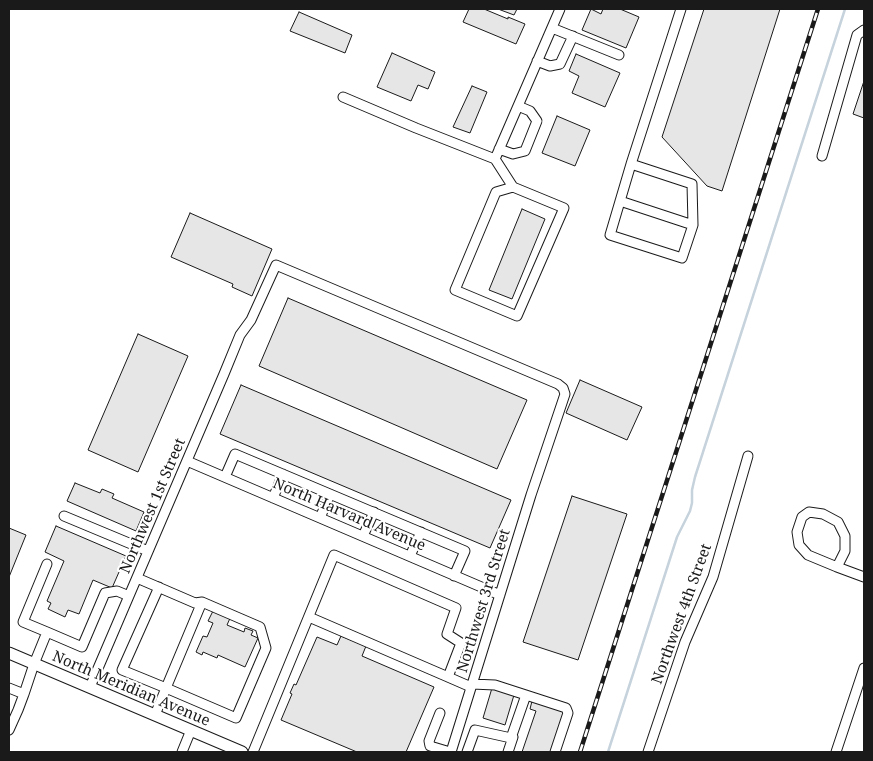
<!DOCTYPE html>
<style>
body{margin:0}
#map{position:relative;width:873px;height:761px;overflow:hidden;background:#fff;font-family:"Noto Serif",serif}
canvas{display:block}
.frame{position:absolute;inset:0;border:10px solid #1a1a1a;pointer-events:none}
</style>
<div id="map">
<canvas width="873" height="761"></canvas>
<div class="frame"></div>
</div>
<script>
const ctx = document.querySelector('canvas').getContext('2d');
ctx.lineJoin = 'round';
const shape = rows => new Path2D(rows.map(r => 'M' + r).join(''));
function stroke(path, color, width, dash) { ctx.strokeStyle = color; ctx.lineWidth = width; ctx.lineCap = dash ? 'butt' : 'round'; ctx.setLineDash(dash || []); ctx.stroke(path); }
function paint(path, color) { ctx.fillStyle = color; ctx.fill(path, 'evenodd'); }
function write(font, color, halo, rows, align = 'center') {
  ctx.font = font + ' "Noto Serif",serif'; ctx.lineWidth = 4; ctx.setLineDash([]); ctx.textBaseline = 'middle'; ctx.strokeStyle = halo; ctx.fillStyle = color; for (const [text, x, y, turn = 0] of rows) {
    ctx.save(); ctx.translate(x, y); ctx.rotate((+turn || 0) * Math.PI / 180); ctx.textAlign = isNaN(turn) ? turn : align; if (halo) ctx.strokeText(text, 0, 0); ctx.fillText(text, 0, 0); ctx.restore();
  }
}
const stream = shape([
 [608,752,677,537,690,511,692,503,692,490,695,477,845,9]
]);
const building = shape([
 [469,9,484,9,508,19,508,17,525,24,516,44,463,22,469,9],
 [498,9,517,9,514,15,498,9],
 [591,9,601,14,603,9,620,9,639,17,626,48,582,30,591,9],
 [704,9,780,9,722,191,707,186,662,137,704,9],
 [299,12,352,35,345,53,290,31,299,12],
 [392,53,435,72,428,89,418,85,411,101,377,87,392,53],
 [576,54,620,73,605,107,572,93,579,76,569,71,576,54],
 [864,81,864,118,853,114,864,81],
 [472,86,487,92,470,133,453,127,472,86],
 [557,116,590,130,575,166,542,153,557,116],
 [522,209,545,219,512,299,489,290,522,209],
 [190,213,272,249,252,296,232,287,233,284,171,257,190,213],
 [288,298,527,400,497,469,259,366,288,298],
 [138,334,188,356,138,472,88,450,138,334],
 [580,380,642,407,627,440,566,413,580,380],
 [241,385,511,500,490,548,220,434,241,385],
 [75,483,100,493,102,489,114,494,112,498,144,512,136,531,67,501,75,483],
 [572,496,627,514,578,660,523,642,572,496],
 [56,526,126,556,112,588,93,580,79,614,68,610,65,617,48,609,51,603,47,601,64,561,45,552,56,526],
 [9,528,26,535,9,577,9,528],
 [214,609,231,616,227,625,244,632,245,628,253,631,251,635,258,638,245,667,218,655,217,658,203,652,202,655,196,652,203,636,207,637,213,623,208,621,214,609],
 [341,636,366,646,362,656,434,687,406,752,357,752,281,720,292,694,290,693,294,684,296,685,317,637,337,645,341,636],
 [492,688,514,695,505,725,483,718,492,688],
 [532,701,564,712,551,752,522,752,536,711,530,709,532,701]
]);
const minor = shape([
 [552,28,619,55],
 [537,61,550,66,560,64,573,36],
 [343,97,416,128,495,159,560,9],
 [499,149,513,154,525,151,537,121,530,111,518,106],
 [822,156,857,35,864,30],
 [495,159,513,187,564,208,517,316,455,290,496,192,513,187],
 [631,164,692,184,693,225,682,258,610,235,631,164,681,9],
 [620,201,693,225],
 [187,461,500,595],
 [225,477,235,454,465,551,454,576],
 [273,498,283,474],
 [64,516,148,551],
 [320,518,330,494],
 [363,536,374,512],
 [410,556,421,532],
 [837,567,845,551,845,536,838,522,823,514,809,512,802,517,797,532,799,545,808,555,837,567,864,577],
 [137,578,195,603,202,602],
 [47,632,82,647,105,593,117,591,129,596],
 [448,677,471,687],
 [472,684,495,685,566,708,568,713,555,752],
 [90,687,224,374,240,335,251,320,276,265,558,384,563,388,565,394,562,403,531,495,451,752],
 [9,688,24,694,34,664,47,632,23,622,47,564],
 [440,713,429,741,430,746,450,752],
 [155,715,166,688,202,602,260,627,266,648,236,718,166,688,122,670,159,587],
 [9,730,18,710,24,694],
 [182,752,191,730],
 [253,752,334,555,456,608,447,634,461,643,448,677,309,617],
 [467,752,475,730,511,738,526,695],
 [508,752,513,737],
 [648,752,685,642,713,577,748,456],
 [836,752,864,668]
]);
const major = shape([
 [9,653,242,752]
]);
const rail = shape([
 [580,752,818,9]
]);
const streetNames = [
 ["Northwest 1st Street",153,506,-67],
 ["North Harvard Avenue",349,515,23],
 ["Northwest 3rd Street",484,601,-73],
 ["Northwest 4th Street",682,614,-70],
 ["North Meridian Avenue",131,689,23]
];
stroke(stream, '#c6d2dc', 2.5);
paint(building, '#e6e6e6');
stroke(building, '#1a1a1a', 1);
stroke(minor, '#1a1a1a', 11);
stroke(major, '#1a1a1a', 13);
stroke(minor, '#fff', 9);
stroke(major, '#fff', 11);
stroke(rail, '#1a1a1a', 4.5);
stroke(rail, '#fff', 2.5, [8]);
write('15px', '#1a1a1a', '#fff', streetNames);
</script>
